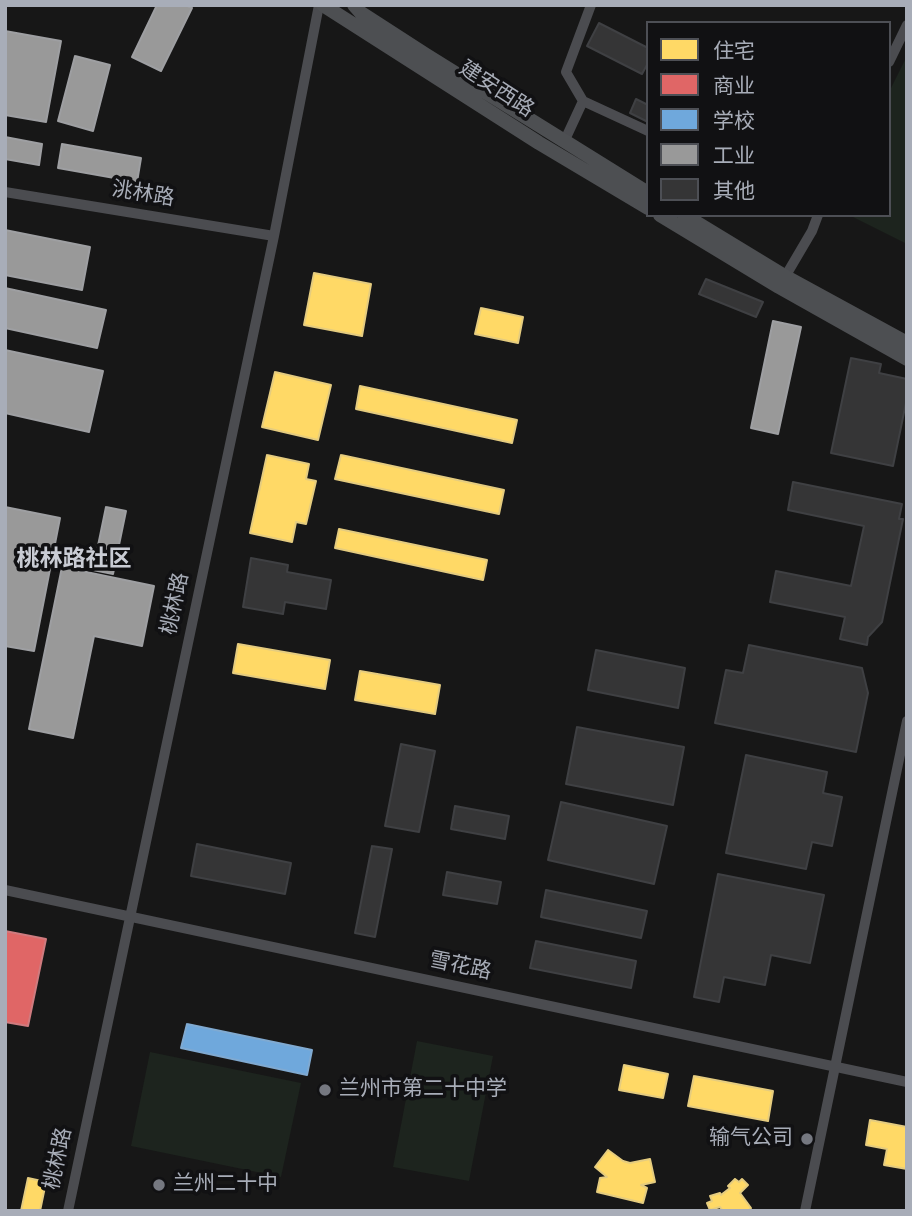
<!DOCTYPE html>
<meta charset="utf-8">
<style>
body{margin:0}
#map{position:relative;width:912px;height:1216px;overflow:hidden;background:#171717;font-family:"Nunito Sans","Noto Sans SC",sans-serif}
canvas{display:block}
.frame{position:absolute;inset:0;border:7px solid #a8adb8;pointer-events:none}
.legend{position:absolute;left:646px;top:21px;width:245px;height:196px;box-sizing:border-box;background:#111113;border:2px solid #4d4f55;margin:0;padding:9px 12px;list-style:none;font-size:21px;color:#a8adb8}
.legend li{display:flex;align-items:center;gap:14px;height:35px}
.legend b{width:35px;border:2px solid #4d4f55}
</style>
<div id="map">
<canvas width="912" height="1216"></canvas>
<div class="frame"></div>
<ul class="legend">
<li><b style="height:19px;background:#ffd966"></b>住宅</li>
<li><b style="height:19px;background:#e06666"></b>商业</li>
<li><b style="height:19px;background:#6fa8dc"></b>学校</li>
<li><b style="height:19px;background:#999"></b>工业</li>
<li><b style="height:19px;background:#353536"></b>其他</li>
</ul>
</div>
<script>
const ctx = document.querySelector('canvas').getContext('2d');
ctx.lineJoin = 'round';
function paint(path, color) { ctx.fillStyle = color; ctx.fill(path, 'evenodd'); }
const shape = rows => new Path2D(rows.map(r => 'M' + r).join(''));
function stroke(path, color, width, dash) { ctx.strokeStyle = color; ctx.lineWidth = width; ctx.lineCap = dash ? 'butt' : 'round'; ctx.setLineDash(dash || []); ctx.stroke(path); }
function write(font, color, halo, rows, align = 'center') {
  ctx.font = font + ' "Nunito Sans","Noto Sans SC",sans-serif'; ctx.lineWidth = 7; ctx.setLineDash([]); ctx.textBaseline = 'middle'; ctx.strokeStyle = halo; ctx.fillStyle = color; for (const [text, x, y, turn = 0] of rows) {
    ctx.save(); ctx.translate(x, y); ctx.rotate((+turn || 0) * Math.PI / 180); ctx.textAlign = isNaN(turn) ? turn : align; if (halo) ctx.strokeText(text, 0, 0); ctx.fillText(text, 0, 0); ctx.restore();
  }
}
const green = shape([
 [907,56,907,244,849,215,889,215,889,92],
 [417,1041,493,1056,469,1181,393,1167],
 [150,1052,301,1083,281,1177,131,1146]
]);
const homes = shape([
 [314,273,371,284,362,336,304,325,314,273],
 [481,308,523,317,518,343,475,334,481,308],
 [275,372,331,385,318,440,262,427,275,372],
 [360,386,517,420,512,443,356,409,360,386],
 [267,455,309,464,306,479,316,481,306,524,296,522,292,542,250,533,267,455],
 [341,455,504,490,499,514,335,479,341,455],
 [339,529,487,560,483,580,335,548,339,529],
 [238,644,330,660,325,689,233,673,238,644],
 [360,671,440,685,435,714,355,700,360,671],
 [624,1065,668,1074,663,1098,619,1090,624,1065],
 [694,1076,773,1091,768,1121,688,1106,694,1076],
 [870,1120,907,1127,907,1169,884,1165,887,1149,866,1145,870,1120],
 [608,1150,623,1161,630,1163,650,1159,655,1182,641,1185,647,1188,643,1203,597,1192,600,1178,607,1177,595,1167,608,1150],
 [28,1178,46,1182,40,1211,21,1211,28,1178],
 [735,1179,739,1182,742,1179,748,1185,740,1193,751,1208,748,1211,723,1211,720,1207,710,1210,707,1203,712,1201,710,1196,720,1193,721,1195,730,1188,728,1186,735,1179]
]);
const shops = shape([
 [5,931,46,939,28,1026,5,1022,5,931]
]);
const schools = shape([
 [187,1024,312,1050,307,1075,181,1048,187,1024]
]);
const industry = shape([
 [157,5,185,5,192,8,161,71,132,57,157,5],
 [5,31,61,41,46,122,5,115,5,31],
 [75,56,110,65,93,131,58,121,75,56],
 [5,137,42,144,39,165,5,159,5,137],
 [62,144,141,158,137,182,58,168,62,144],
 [5,230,90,247,82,290,5,275,5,230],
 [5,288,106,310,97,348,5,328,5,288],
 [773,321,801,327,778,434,751,428,773,321],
 [5,350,103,371,89,432,5,413,5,350],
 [5,507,60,518,34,651,5,646,5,507],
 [106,507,126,511,113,574,93,570,106,507],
 [62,567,154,586,142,646,94,636,73,738,29,729,62,567]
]);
const building = shape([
 [599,23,648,48,648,63,642,74,587,46,599,23],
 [636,99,648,105,648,122,630,113,636,99],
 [706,279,763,302,756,317,699,294,706,279],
 [851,358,881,364,879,373,907,379,907,398,893,466,831,453,851,358],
 [793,482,902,504,899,519,903,519,882,622,868,637,867,645,840,639,845,617,770,602,776,571,851,586,864,526,788,510,793,482],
 [251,558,288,565,287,572,331,580,326,609,285,602,283,614,243,607,251,558],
 [749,645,862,668,868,693,856,752,715,723,726,670,743,673,749,645],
 [596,650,685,668,678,708,588,690,596,650],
 [577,727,684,747,673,805,566,784,577,727],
 [401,744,435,751,419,832,385,826,401,744],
 [746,755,827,772,823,793,842,797,832,846,812,842,806,869,726,853,746,755],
 [561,802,667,826,654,884,548,860,561,802],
 [455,806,509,816,505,839,451,829,455,806],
 [197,844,291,863,285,894,191,876,197,844],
 [372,846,392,849,375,937,355,933,372,846],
 [447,872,501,882,497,904,443,895,447,872],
 [718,874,824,895,810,963,771,955,765,985,724,977,719,1002,694,997,718,874],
 [546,890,647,911,641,938,541,917,546,890],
 [536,941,636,961,631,988,530,968,536,941]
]);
const minor = shape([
 [889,62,907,25],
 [583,101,648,131],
 [564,142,583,101,566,72,591,5],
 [5,192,274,236],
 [782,282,812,231,818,215],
 [5,890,907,1082],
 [68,1211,274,236,319,5],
 [805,1211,907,721]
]);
const major = shape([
 [323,5,539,143,648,208],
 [354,5,361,13,426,55,648,193],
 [660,215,779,287,907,359],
 [684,215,786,277,907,343]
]);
const markers = [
 [325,1090,7,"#757880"],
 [807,1139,7,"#757880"],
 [159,1185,7,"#757880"]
];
const streetNames = [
 ["建安西路",496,90,33],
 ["洮林路",143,195,9],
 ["桃林路",176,604,-78],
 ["雪花路",460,967,12],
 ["桃林路",59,1159,-78]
];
const poiNames = [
 ["兰州市第二十中学",339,1090],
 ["输气公司",793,1139,"right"],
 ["兰州二十中",173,1185]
];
const neighbourhoodNames = [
 ["桃林路社区",74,560]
];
paint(green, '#1d241e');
paint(homes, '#ffd966');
stroke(homes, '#e5cc7f', 2);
paint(shops, '#e06666');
stroke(shops, '#cf7b7f', 2);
paint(schools, '#6fa8dc');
stroke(schools, '#80aad1', 2);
paint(industry, '#999');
stroke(industry, '#9e9fa2', 2);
paint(building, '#353536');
stroke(building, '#3f4043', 2);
stroke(minor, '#4b4c50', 10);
stroke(major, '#4d4f52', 14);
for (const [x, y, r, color] of markers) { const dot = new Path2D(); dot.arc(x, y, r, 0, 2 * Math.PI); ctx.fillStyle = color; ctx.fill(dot); stroke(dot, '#111113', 2.5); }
write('21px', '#a8adb8', '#111113', streetNames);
write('21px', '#a8adb8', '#111113', poiNames, 'left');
write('bold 23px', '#c9ccd4', '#111113', neighbourhoodNames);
</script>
